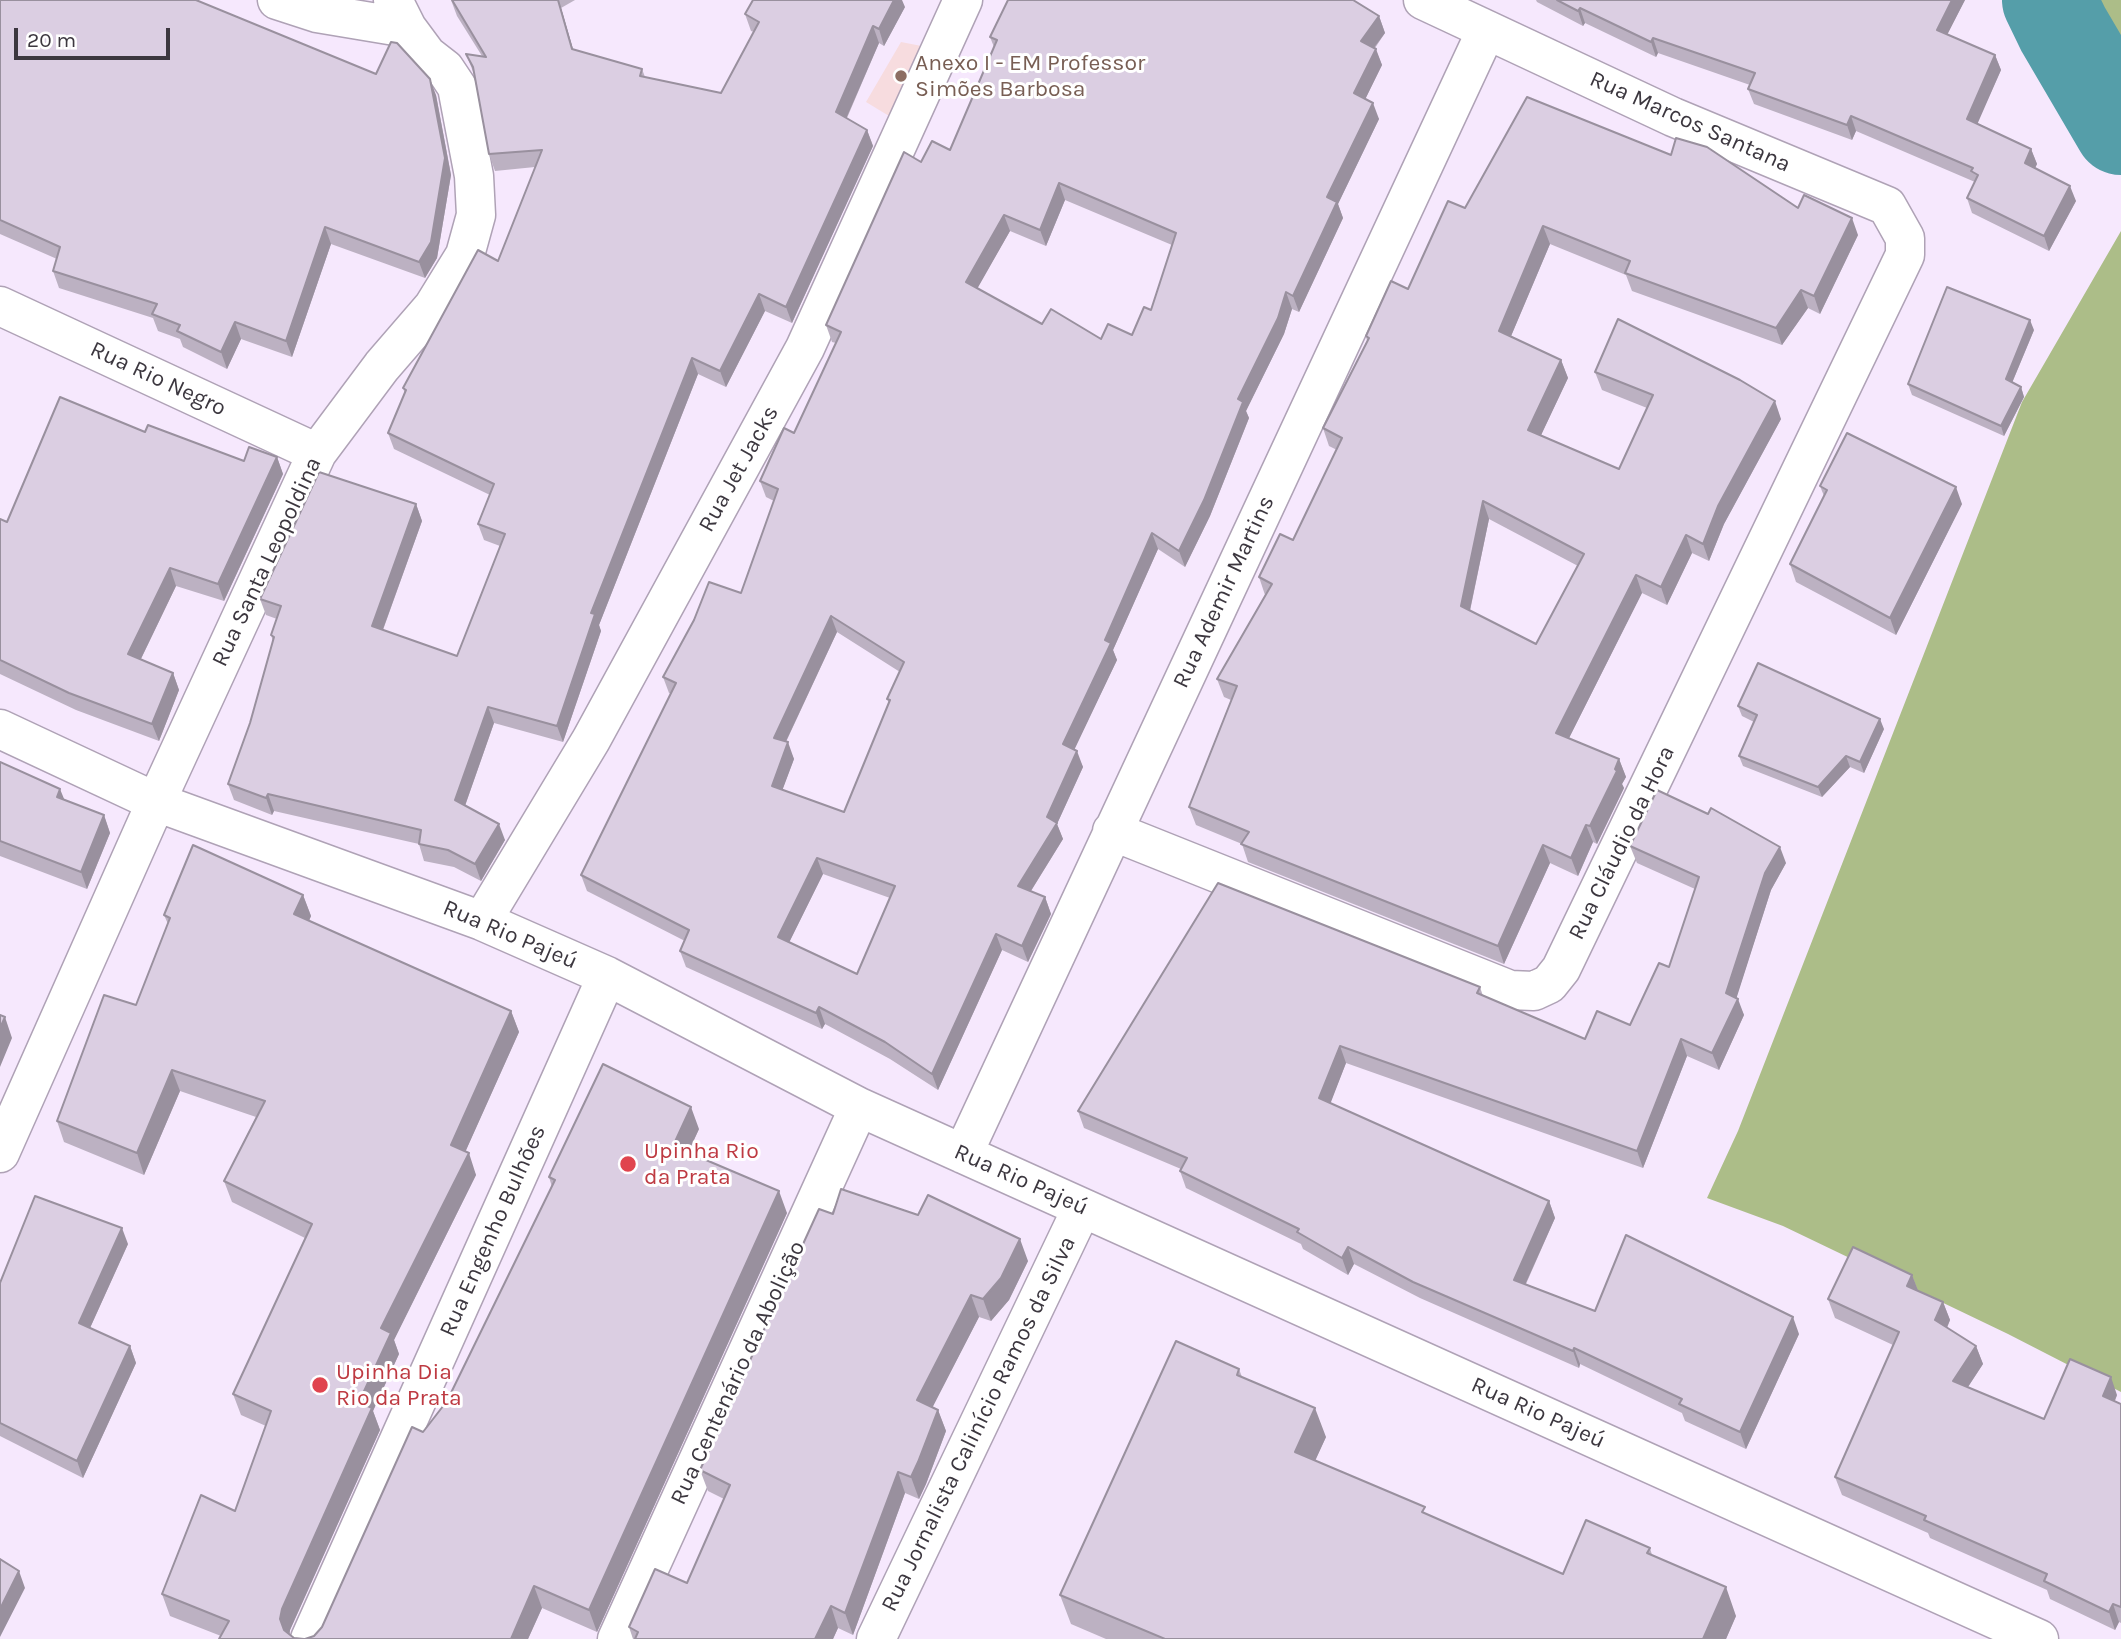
<!DOCTYPE html>
<meta charset="utf-8">
<style>
body{margin:0}
#map{position:relative;width:2121px;height:1639px;overflow:hidden;background:#f6e8fd;font-family:Karla,sans-serif}
canvas{display:block}
.scale{position:absolute;left:14px;top:28px;width:156px;height:32px;box-sizing:border-box;border:4px solid #3c373f;border-top:0;padding-left:9px;font-size:21px;line-height:24px;white-space:nowrap;color:#3c373f;-webkit-text-stroke:5px #fff;paint-order:stroke}
</style>
<div id="map">
<canvas width="2121" height="1639"></canvas>
<div class="scale">20 m</div>
</div>
<script>
const ctx = document.querySelector('canvas').getContext('2d');
ctx.lineJoin = 'round';
function paint(path, color) { ctx.fillStyle = color; ctx.fill(path, 'evenodd'); }
const shape = rows => new Path2D(rows.map(r => 'M' + r).join(''));
function stroke(path, color, width, dash) { ctx.strokeStyle = color; ctx.lineWidth = width; ctx.lineCap = dash ? 'butt' : 'round'; ctx.setLineDash(dash || []); ctx.stroke(path); }
function write(font, color, halo, rows, align = 'center') {
  ctx.font = font + ' Karla,sans-serif'; ctx.lineWidth = 6; ctx.setLineDash([]); ctx.textBaseline = 'middle'; ctx.strokeStyle = halo; ctx.fillStyle = color; for (const [text, x, y, turn = 0] of rows) {
    ctx.save(); ctx.translate(x, y); ctx.rotate((+turn || 0) * Math.PI / 180); ctx.textAlign = isNaN(turn) ? turn : align; if (halo) ctx.strokeText(text, 0, 0); ctx.fillText(text, 0, 0); ctx.restore();
  }
}
const education = shape([
 [901,42,937,49,894,119,866,102]
]);
const forest = shape([
 [2091,0,2121,0,2121,48,2108,44],
 [2121,231,2121,1392,2008,1334,1783,1226,1707,1198,1738,1131,2022,402]
]);
const river = shape([
 [2049,0,2063,29,2121,128]
]);
const minor = shape([
 [277,0,317,13,407,28],
 [0,306,317,453],
 [0,729,156,802,482,921,607,976,859,1107,2039,1639],
 [1112,831,1510,990,1534,991,1549,984,1561,969,1905,255,1905,238,1887,206,1673,117,1423,0],
 [482,921,591,740,805,348,963,0],
 [0,1153,156,802,317,453,382,366,433,307,465,255,476,215,474,176,457,87,445,69,427,55,407,28,393,0],
 [963,1154,1486,31],
 [310,1639,607,976],
 [617,1639,859,1107],
 [876,1639,1082,1208]
]);
const wall = shape([
 [0,0,376,74,436,95,451,175,437,258,425,278,331,244,292,357,241,339,227,369,183,347,180,339,158,331,153,318,59,288,53,271,57,259,0,234],
 [451,0,575,0,561,8,573,50,642,69,645,77,721,93,754,32,751,31,745,14,905,7,884,46,879,43,847,118,867,130,873,146,792,323,765,311,726,387,698,374,599,625,601,631,563,742,494,723,465,806,505,840,481,881,454,867,424,861,419,844,274,811,272,815,234,800,228,784,250,723,273,641,271,635,277,619,266,615,260,599,416,504,422,521,383,630,457,656,500,546,484,540,478,524,490,495,394,449,388,433,405,394,403,388,498,261,535,167,495,171,489,154,474,74,466,54,482,56,457,16],
 [1536,0,1965,0,1947,34,1995,55,2001,70,1977,123,2031,149,2037,164,2035,168,2076,201,2049,251,1972,213,1967,198,1975,182,1856,131,1852,140,1754,104,1748,89,1750,85,1658,53,1656,57,1585,23,1583,26,1537,2],
 [1379,16,1385,33,1375,48,1382,65,1365,99,1379,119,1338,204,1343,218,1299,312,1292,309,1284,334,1246,411,1249,418,1210,516,1185,567,1158,549,1113,650,1117,660,1074,749,1083,767,1057,824,1063,839,1031,891,1045,897,1051,914,1028,962,1002,950,938,1090,890,1059,825,1024,822,1029,686,967,680,951,685,941,587,891,581,875,671,694,669,693,663,677,741,593,774,501,766,497,760,481,794,433,836,343,832,342,826,325,921,162,950,150,994,47,990,37],
 [1065,200,1172,245,1151,310,1132,335,1101,339,1042,324,977,288,1010,231,1046,246],
 [837,632,900,672,887,699,889,703,844,812,782,790,794,759,786,742],
 [823,874,890,898,857,974,789,942],
 [1465,208,1798,208,1858,235,1820,314,1808,308,1782,345,1632,291,1626,275,1550,244,1511,336,1561,360,1568,378,1541,435,1619,469,1647,408,1602,390,1595,372,1781,419,1724,524,1709,561,1692,553,1667,605,1642,593,1569,738,1619,759,1626,777,1622,784,1624,788,1597,844,1593,842,1578,876,1550,863,1504,964,1248,862,1242,844,1196,825,1189,807,1231,700,1224,697,1217,679,1265,595,1259,577,1293,540,1337,450,1329,446,1323,428,1367,341,1366,336,1408,289],
 [1489,519,1578,566,1536,644,1470,611],
 [2034,330,2012,383,2021,387,2024,397,2004,436,1912,395,1908,384],
 [145,432,244,461,277,457,283,474,224,601,176,586,141,659,173,673,179,690,159,741,76,710,0,674,0,519,7,522],
 [1820,486,1962,504,1896,635,1796,582,1790,564,1824,496],
 [1738,706,1884,729,1864,773,1850,767,1822,797,1743,766,1739,756,1754,722,1742,716],
 [0,762,64,800,104,815,110,833,87,889,0,856],
 [1630,846,1786,863,1771,890,1736,998,1744,1015,1719,1070,1687,1056,1643,1168,1346,1063,1330,1103,1549,1201,1555,1218,1526,1284,1595,1311,1799,1334,1746,1449,1685,1421,1682,1413,1580,1364,1579,1368,1420,1298,1354,1264,1348,1275,1303,1249,1301,1244,1186,1188,1180,1171,1181,1169,1084,1128,1078,1111,1480,987,1483,996,1585,1039,1630,1025,1669,967,1695,889,1637,863],
 [303,895,311,916,309,921,511,1011,519,1032,465,1152,476,1175,394,1340,399,1354,373,1411,380,1430,290,1630,289,1634,221,1636,170,1616,162,1594,235,1511,266,1426,241,1415,233,1394,305,1238,232,1202,224,1181,256,1117,180,1091,144,1175,64,1142,57,1121,136,1005,168,924,164,915],
 [699,1129,688,1153,787,1213,597,1632,542,1608,528,1639,305,1639,314,1636,322,1627,423,1432,447,1401,552,1187,549,1177],
 [833,1214,1028,1261,1009,1300,991,1321,979,1317,932,1407,938,1410,946,1431,926,1484,919,1499,905,1493,853,1635,838,1628,833,1639,633,1639,629,1627,687,1583,724,1499,708,1491,700,1470],
 [128,1244,90,1328,130,1346,136,1363,83,1478,0,1436,0,1283],
 [1912,1275,1918,1291,1943,1302,1950,1320,1947,1328,1976,1346,1983,1364,1968,1387,2044,1419,2117,1395,2115,1401,2121,1404,2121,1623,2119,1622,2115,1630,2050,1599,2047,1590,1930,1538,1928,1533,1842,1495,1835,1477,1893,1345,1835,1318,1828,1299],
 [1239,1369,1242,1377,1326,1437,1315,1460,1428,1515,1563,1574,1650,1548,1652,1555,1736,1616,1726,1639,1106,1639,1071,1624,1060,1595]
]);
const shadedWall = shape([
 [558,0,561,8,578,66,572,49],
 [894,0,902,0,905,7,884,46,879,29],
 [1952,0,1965,0,1942,45,1937,30],
 [1580,8,1585,23,1583,26,1578,11],
 [1379,16,1385,33,1367,57,1361,41],
 [873,26,879,43,842,128,836,112],
 [1653,38,1658,53,1656,57,1651,42],
 [1376,49,1382,65,1360,110,1354,93],
 [1995,55,2001,70,1973,134,1967,119],
 [430,79,436,95,451,175,437,258,425,278,419,262],
 [1373,103,1379,119,1338,204,1343,218,1299,312,1293,296,1327,197],
 [1851,116,1856,131,1852,140,1847,125],
 [867,130,873,146,792,323,786,307],
 [2031,149,2037,164,2030,178,2025,163],
 [1059,183,1065,200,1046,246,1040,230],
 [2070,186,2076,201,2049,251,2044,236],
 [1004,215,1010,231,972,298,966,282],
 [1852,218,1858,235,1820,314,1814,296],
 [1543,226,1550,244,1506,348,1499,331],
 [325,227,331,244,292,357,286,341],
 [1801,290,1808,308,1782,345,1776,328],
 [1286,292,1292,309,1284,334,1246,411,1249,418,1210,516,1185,567,1179,551,1238,399],
 [759,294,765,311,726,387,720,371],
 [2030,320,2034,330,2009,390,2006,379],
 [235,322,241,339,227,369,221,352],
 [692,358,698,374,599,625,601,631,563,742,557,726,591,613],
 [1561,360,1568,378,1535,448,1528,430],
 [2021,387,2024,397,2004,436,2001,426],
 [1775,401,1781,419,1724,524,1709,561,1703,544,1718,506],
 [277,457,283,474,224,601,218,584],
 [1956,487,1962,504,1896,635,1890,618],
 [1483,501,1489,519,1467,624,1461,606],
 [416,504,422,521,378,643,372,626],
 [1152,533,1158,549,1113,650,1117,660,1069,761,1063,744,1105,640],
 [1686,535,1692,553,1667,605,1661,587],
 [170,568,176,586,135,671,128,654],
 [1636,575,1642,593,1563,750,1556,733],
 [831,616,837,632,780,754,774,738],
 [173,673,179,690,159,741,152,724],
 [488,707,494,723,461,817,455,800],
 [1880,719,1884,729,1864,773,1860,762],
 [788,742,794,759,778,802,772,786],
 [1077,751,1083,767,1057,824,1063,839,1024,902,1018,886,1047,817],
 [1846,756,1850,767,1822,797,1818,787],
 [1619,759,1626,777,1622,784,1624,788,1597,844,1590,826],
 [60,789,67,806,57,797],
 [268,794,274,811,272,815,266,798],
 [104,815,110,833,87,889,81,872],
 [499,824,505,840,481,881,475,864],
 [1586,825,1593,842,1578,876,1571,858],
 [1543,845,1550,863,1504,964,1498,946],
 [1780,847,1786,863,1771,890,1733,1009,1738,999,1744,1015,1719,1070,1712,1053,1726,993,1765,873],
 [817,858,823,874,784,953,778,937],
 [303,895,311,916,302,936,294,914],
 [1045,897,1051,914,1028,962,1022,946],
 [996,934,1002,950,938,1090,932,1074],
 [819,1007,825,1024,822,1029,816,1013],
 [511,1011,519,1032,459,1166,451,1145],
 [5,1017,12,1038,0,1067,0,1028],
 [1681,1039,1687,1056,1643,1168,1637,1151],
 [1340,1046,1346,1063,1326,1115,1319,1098],
 [172,1070,180,1091,144,1175,137,1153],
 [691,1107,699,1129,681,1168,673,1146],
 [469,1153,476,1175,394,1340,399,1354,373,1411,380,1430,290,1630,289,1639,288,1639,280,1619,282,1609,359,1402,381,1328],
 [779,1191,787,1213,597,1632,589,1610],
 [1549,1201,1555,1218,1520,1296,1514,1280],
 [122,1228,128,1244,85,1339,79,1323],
 [1020,1239,1028,1261,1009,1300,991,1321,983,1299],
 [1348,1247,1354,1264,1348,1275,1342,1258],
 [1912,1275,1919,1293,1907,1286],
 [971,1295,979,1317,925,1422,917,1400],
 [1943,1302,1950,1320,1942,1339,1935,1320],
 [1793,1317,1799,1334,1746,1449,1740,1432],
 [130,1346,136,1363,83,1478,77,1461],
 [1976,1346,1983,1364,1960,1399,1953,1381],
 [1574,1348,1580,1364,1579,1368,1573,1351],
 [2111,1377,2117,1395,2109,1414,2103,1396],
 [1315,1408,1326,1437,1306,1481,1295,1452],
 [938,1410,946,1431,926,1484,919,1499,911,1477],
 [898,1472,905,1493,853,1635,845,1613],
 [19,1571,25,1588,0,1637,0,1609],
 [534,1586,542,1608,528,1639,511,1639],
 [1726,1587,1736,1616,1726,1639,1703,1639],
 [2113,1604,2119,1622,2115,1630,2109,1612],
 [831,1606,838,1628,833,1639,815,1639]
]);
const building = shape([
 [0,0,196,0,376,74,391,42,397,43,430,79,445,158,431,242,419,262,325,227,286,341,235,322,221,352,177,331,180,325,152,314,157,304,53,271,60,247,0,220,0,0],
 [452,0,558,0,572,49,642,69,640,76,721,93,759,22,745,14,753,0,894,0,879,29,873,26,836,112,867,130,786,307,759,294,720,371,692,358,591,613,595,614,557,726,488,707,455,800,499,824,475,864,448,850,419,844,421,830,268,794,266,798,228,784,250,723,274,637,271,635,281,606,260,599,319,472,416,504,372,626,457,656,505,534,478,524,494,484,388,433,406,390,403,388,478,250,498,261,542,150,489,154,473,67,466,54,486,57,452,0],
 [1008,0,1353,0,1379,16,1361,41,1376,49,1354,93,1373,103,1327,197,1337,202,1293,296,1286,292,1278,318,1238,399,1243,402,1204,500,1179,551,1152,533,1105,640,1111,643,1063,744,1077,751,1047,817,1057,823,1018,886,1045,897,1022,946,996,934,932,1074,885,1042,819,1007,816,1013,680,951,689,930,581,875,676,683,663,677,694,620,709,582,741,593,778,489,760,481,784,428,794,433,841,332,826,325,904,152,921,162,932,141,950,150,997,40,990,37,1008,0],
 [1059,183,1176,233,1151,310,1144,307,1132,335,1108,324,1101,339,1051,309,1042,324,966,282,1004,215,1040,230,1059,183],
 [831,616,904,662,887,699,890,700,844,812,772,786,788,742,774,738,831,616],
 [817,858,895,886,857,974,778,937,817,858],
 [1557,0,1952,0,1937,30,1995,55,1967,119,2031,149,2025,163,2070,186,2044,236,1967,198,1978,175,1971,171,1973,168,1851,116,1847,125,1748,89,1755,73,1653,38,1651,42,1580,8,1578,11,1557,0],
 [1527,97,1671,155,1676,138,1707,147,1798,208,1804,195,1852,218,1814,296,1801,290,1776,328,1625,273,1630,261,1543,226,1499,331,1561,360,1528,430,1619,469,1653,395,1595,372,1618,319,1740,380,1775,401,1718,506,1703,544,1686,535,1661,587,1636,575,1556,733,1619,759,1615,769,1617,771,1590,826,1586,825,1571,858,1543,845,1498,946,1241,844,1249,832,1189,807,1237,686,1217,679,1272,584,1259,577,1280,534,1293,540,1342,438,1323,428,1369,338,1366,336,1391,281,1408,289,1448,201,1465,208,1527,97],
 [1483,501,1584,554,1536,644,1461,606,1483,501],
 [1947,287,2030,320,2006,379,2021,387,2001,426,1908,384,1947,287],
 [60,397,145,432,148,425,244,461,249,447,277,457,218,584,170,568,128,654,173,673,152,724,69,693,0,660,0,519,7,522,60,397],
 [1847,433,1956,487,1890,618,1790,564,1827,490,1820,486,1847,433],
 [1758,663,1880,719,1860,762,1846,756,1818,787,1739,756,1757,715,1738,706,1758,663],
 [0,762,60,789,57,797,104,815,81,872,0,841,0,762],
 [1657,790,1708,814,1711,808,1780,847,1765,873,1726,993,1738,999,1712,1053,1681,1039,1637,1151,1340,1046,1319,1098,1549,1201,1514,1280,1595,1311,1626,1235,1793,1317,1740,1432,1679,1404,1682,1399,1574,1348,1573,1351,1413,1282,1348,1247,1342,1258,1297,1232,1299,1229,1180,1171,1187,1158,1078,1111,1218,883,1480,987,1477,993,1585,1039,1597,1011,1630,1025,1659,963,1669,967,1699,877,1630,846,1657,790],
 [193,845,303,895,294,914,511,1011,451,1145,469,1153,381,1328,391,1333,359,1402,372,1408,282,1609,280,1619,284,1630,294,1638,304,1639,219,1639,229,1621,162,1594,201,1495,235,1511,271,1411,233,1394,312,1224,224,1181,265,1101,172,1070,137,1153,57,1121,104,995,136,1005,170,918,164,915,193,845],
 [0,1015,5,1017,0,1028,0,1015],
 [603,1064,691,1107,673,1146,779,1191,589,1610,534,1586,511,1639,305,1639,314,1636,322,1627,412,1427,423,1432,447,1401,555,1180,549,1177,603,1064],
 [841,1189,918,1215,928,1195,1020,1239,1001,1278,983,1299,971,1295,917,1400,938,1410,918,1462,911,1477,898,1472,845,1613,831,1606,815,1639,635,1639,638,1632,629,1627,655,1569,687,1583,730,1485,700,1470,819,1209,833,1214,841,1189],
 [35,1196,122,1228,79,1323,130,1346,77,1461,0,1423,0,1283,35,1196],
 [1853,1247,1912,1275,1907,1286,1943,1302,1935,1320,1976,1346,1953,1381,2044,1419,2070,1359,2111,1377,2103,1396,2121,1404,2121,1607,2113,1604,2109,1612,2044,1581,2047,1574,1924,1520,1926,1516,1835,1477,1899,1332,1828,1299,1853,1247],
 [1176,1341,1239,1369,1237,1375,1315,1408,1295,1452,1425,1507,1422,1512,1563,1574,1586,1520,1650,1548,1647,1553,1726,1587,1703,1639,1165,1639,1060,1595,1176,1341],
 [0,1559,19,1571,0,1609,0,1559]
]);
const markers = [
 [901,76,7,"#8d6e63"],
 [628,1164,9,"#e0444e"],
 [320,1385,9,"#e0444e"]
];
const educationNames = [
 ["Anexo I - EM Professor",915,63],
 ["Simões Barbosa",915,89]
];
const streetNames = [
 ["Rua Marcos Santana",1690,122,24],
 ["Rua Rio Negro",158,379,25],
 ["Rua Jet Jacks",739,469,-61],
 ["Rua Santa Leopoldina",267,562,-65],
 ["Rua Ademir Martins",1224,592,-65],
 ["Rua Cláudio da Hora",1622,843,-64],
 ["Rua Rio Pajeú",510,935,23],
 ["Rua Rio Pajeú",1021,1180,24],
 ["Rua Engenho Bulhões",493,1231,-66],
 ["Rua Centenário da Abolição",738,1373,-65],
 ["Rua Rio Pajeú",1538,1413,24],
 ["Rua Jornalista Calinício Ramos da Silva",979,1424,-64]
];
const healthNames = [
 ["Upinha Rio",644,1151],
 ["da Prata",644,1177],
 ["Upinha Dia",336,1372],
 ["Rio da Prata",336,1398]
];
paint(education, '#f7dcdf');
paint(forest, '#acbd88');
stroke(river, '#559ea9', 94);
stroke(minor, '#afa2b6', 41);
stroke(minor, '#fff', 38);
paint(wall, '#bcb1c2');
paint(shadedWall, '#99909e');
paint(building, '#dbcee2');
stroke(building, '#99909e', 2);
for (const [x, y, r, color] of markers) { const dot = new Path2D(); dot.arc(x, y, r, 0, 2 * Math.PI); ctx.fillStyle = color; ctx.fill(dot); stroke(dot, '#fff', 2.5); }
write('23px', '#785e54', '#fff', educationNames, 'left');
write('23px', '#3c373f', '#fff', streetNames);
write('23px', '#be3a42', '#fff', healthNames, 'left');
</script>
